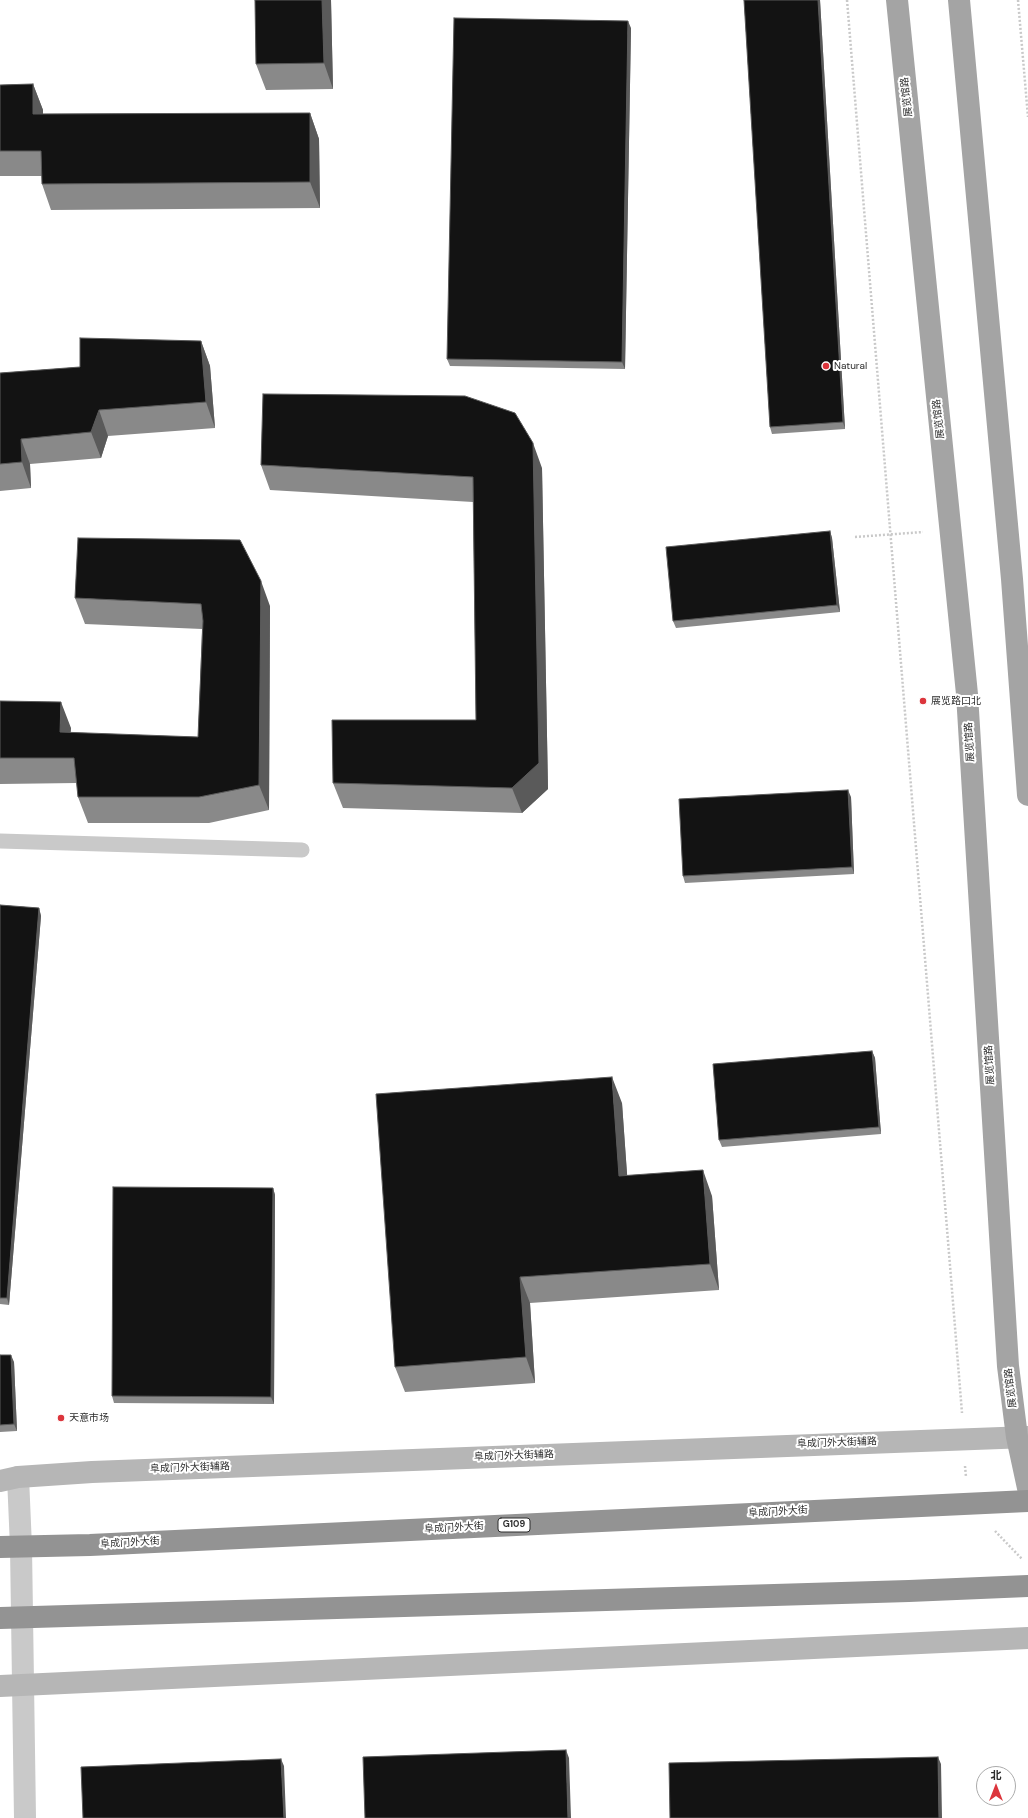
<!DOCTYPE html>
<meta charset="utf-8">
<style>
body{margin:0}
#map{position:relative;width:1028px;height:1818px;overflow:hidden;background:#fff;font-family:"DM Sans","Noto Sans SC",sans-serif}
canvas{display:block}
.north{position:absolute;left:976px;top:1766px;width:40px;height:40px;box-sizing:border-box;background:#fff;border:1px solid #ababab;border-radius:50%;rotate:0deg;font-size:11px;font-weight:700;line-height:16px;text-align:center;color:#2c2c2c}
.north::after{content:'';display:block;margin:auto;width:14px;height:18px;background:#dc353c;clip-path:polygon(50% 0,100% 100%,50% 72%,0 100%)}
</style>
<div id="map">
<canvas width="1028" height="1818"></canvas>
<div class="north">北</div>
</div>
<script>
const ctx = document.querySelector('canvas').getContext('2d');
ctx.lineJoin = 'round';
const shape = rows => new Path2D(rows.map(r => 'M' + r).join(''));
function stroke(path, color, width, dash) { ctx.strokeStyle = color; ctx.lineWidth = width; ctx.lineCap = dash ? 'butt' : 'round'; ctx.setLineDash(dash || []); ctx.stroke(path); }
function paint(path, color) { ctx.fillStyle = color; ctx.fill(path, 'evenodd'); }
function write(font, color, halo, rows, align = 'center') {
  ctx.font = font + ' "DM Sans","Noto Sans SC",sans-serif'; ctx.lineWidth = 4; ctx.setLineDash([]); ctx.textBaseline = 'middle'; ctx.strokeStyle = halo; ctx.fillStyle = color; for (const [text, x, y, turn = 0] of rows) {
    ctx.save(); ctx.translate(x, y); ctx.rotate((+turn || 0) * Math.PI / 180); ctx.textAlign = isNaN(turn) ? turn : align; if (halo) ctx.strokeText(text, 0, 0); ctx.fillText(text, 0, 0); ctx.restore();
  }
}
const path = shape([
 [847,0,962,1413],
 [1018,0,1028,117],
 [855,537,923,532],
 [965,1466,966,1477],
 [995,1531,1022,1559]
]);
const lane = shape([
 [0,841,302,850]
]);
const street = shape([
 [18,1477,21,1547,25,1818]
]);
const secondary = shape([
 [0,1481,18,1477,92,1472,1028,1437],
 [0,1686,1028,1638]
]);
const primary = shape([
 [897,0,967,694,1008,1366,1017,1437,1028,1488],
 [959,0,1012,579,1028,795]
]);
const highway = shape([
 [0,1547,90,1545,1028,1501],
 [0,1618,909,1591,1028,1586]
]);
const wall = shape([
 [255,0,331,0,333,89,266,90,256,64],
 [744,0,820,0,845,429,772,434,770,427],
 [631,28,625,369,450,366,447,359],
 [33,84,43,110,43,114,310,113,319,139,320,208,51,210,42,184,42,176,0,176,0,85],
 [201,341,210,366,215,428,108,436,101,458,30,464,31,488,0,491,0,373,80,367],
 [261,465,542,468,548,789,522,813,343,808,333,783,476,720,473,502,270,490],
 [830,531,832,538,840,612,676,628,673,621],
 [75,598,270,606,269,810,209,823,88,823,78,797,77,783,0,784,0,701,71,728,70,733,198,737,202,629,85,624],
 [851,797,854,874,685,883,683,876],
 [0,905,39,908,41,916,9,1305,0,1304],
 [872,1051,875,1058,881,1134,722,1147,719,1140],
 [622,1103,627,1175,712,1196,719,1290,530,1303,535,1383,405,1392,395,1367],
 [273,1188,275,1195,274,1404,114,1403,112,1396],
 [0,1355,14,1362,17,1431,0,1432]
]);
const shadedWall = shape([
 [322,0,331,0,333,89,324,63],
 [818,0,820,0,845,429,843,422],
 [628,21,631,28,625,369,622,362],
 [33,84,43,110,43,140,33,114],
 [310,113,319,139,320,208,310,182],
 [201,341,210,366,215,428,206,402],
 [99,410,108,436,101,458,91,432],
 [21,439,30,464,31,488,22,462],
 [533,443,542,468,548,789,522,813,512,788],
 [830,531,832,538,840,612,837,605],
 [261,581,270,606,269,810,259,785],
 [61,702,71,728,69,758,60,732],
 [848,790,851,797,854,874,852,867],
 [39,908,41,916,9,1305,7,1298],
 [872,1051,875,1058,881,1134,879,1127],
 [612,1077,622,1103,629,1201,619,1176],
 [703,1170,712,1196,719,1290,710,1264],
 [273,1188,275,1195,274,1404,271,1397],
 [520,1277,530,1303,535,1383,526,1357],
 [11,1355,14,1362,17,1431,14,1424],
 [566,1750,569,1758,571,1818,568,1818],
 [938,1757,941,1764,942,1818,939,1818],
 [281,1759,284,1766,286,1818,284,1818]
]);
const building = shape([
 [255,0,322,0,324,63,256,64,255,0],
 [744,0,818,0,843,422,770,427,744,0],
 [454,18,628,21,622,362,447,359,454,18],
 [33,84,33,114,310,113,310,182,42,184,41,151,0,151,0,85,33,84],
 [80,338,201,341,206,402,99,410,91,432,21,439,22,462,0,464,0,373,80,367,80,338],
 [263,394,465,396,515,413,533,443,539,763,512,788,333,783,332,720,476,720,473,477,261,465,263,394],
 [830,531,837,605,673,621,666,547,830,531],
 [78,538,240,540,261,581,259,785,199,797,78,797,74,758,0,758,0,701,61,702,60,732,198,737,203,621,201,604,75,598,78,538],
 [848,790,852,867,683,876,679,799,848,790],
 [0,905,39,908,7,1298,0,1298,0,905],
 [872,1051,879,1127,719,1140,713,1064,872,1051],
 [612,1077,619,1176,703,1170,710,1264,520,1277,526,1357,395,1367,376,1094,612,1077],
 [113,1187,273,1188,271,1397,112,1396,113,1187],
 [0,1355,11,1355,14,1424,0,1425,0,1355],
 [566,1750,568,1818,365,1818,363,1757,566,1750],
 [938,1757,939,1818,670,1818,669,1763,938,1757],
 [281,1759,284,1818,83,1818,81,1767,281,1759]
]);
const markers = [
 [826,366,4,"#dc353c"],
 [923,701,4,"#dc353c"],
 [61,1418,4,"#dc353c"]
];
const shields = [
 [514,1525,32]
];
const shieldNames = [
 ["G109",514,1525]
];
const streetNames = [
 ["展览馆路",907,97,-96],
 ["展览馆路",939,419,-96],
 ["展览馆路",970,742,-93],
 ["展览馆路",990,1065,-93],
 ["展览馆路",1011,1388,-97],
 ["阜成门外大街辅路",837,1443,-2],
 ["阜成门外大街辅路",514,1456,-2],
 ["阜成门外大街辅路",190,1468,-2],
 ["阜成门外大街",778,1512,-3],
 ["阜成门外大街",454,1528,-3],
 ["阜成门外大街",130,1543,-3]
];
const poiNames = [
 ["Natural",834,366],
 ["展览路口北",931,701],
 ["天意市场",69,1418]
];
stroke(path, '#c9c9c9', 2.5, [2, 2]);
stroke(lane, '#c9c9c9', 15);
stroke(street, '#c9c9c9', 22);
stroke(secondary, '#b6b6b6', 22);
stroke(primary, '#a4a4a4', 22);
stroke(highway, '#939393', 22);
paint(wall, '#898989');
paint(shadedWall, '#5a5a5a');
paint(building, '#131313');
stroke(building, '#5a5a5a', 1);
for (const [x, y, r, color] of markers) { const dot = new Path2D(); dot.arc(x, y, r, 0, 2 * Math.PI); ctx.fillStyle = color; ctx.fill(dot); stroke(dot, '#fff', 1.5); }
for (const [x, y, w] of shields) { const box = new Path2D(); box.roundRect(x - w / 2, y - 7, w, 14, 3); ctx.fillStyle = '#fff'; ctx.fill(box); stroke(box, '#2c2c2c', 1); }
write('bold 9px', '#2c2c2c', null, shieldNames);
write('10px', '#2c2c2c', '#fff', streetNames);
write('10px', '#2c2c2c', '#fff', poiNames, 'left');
</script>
